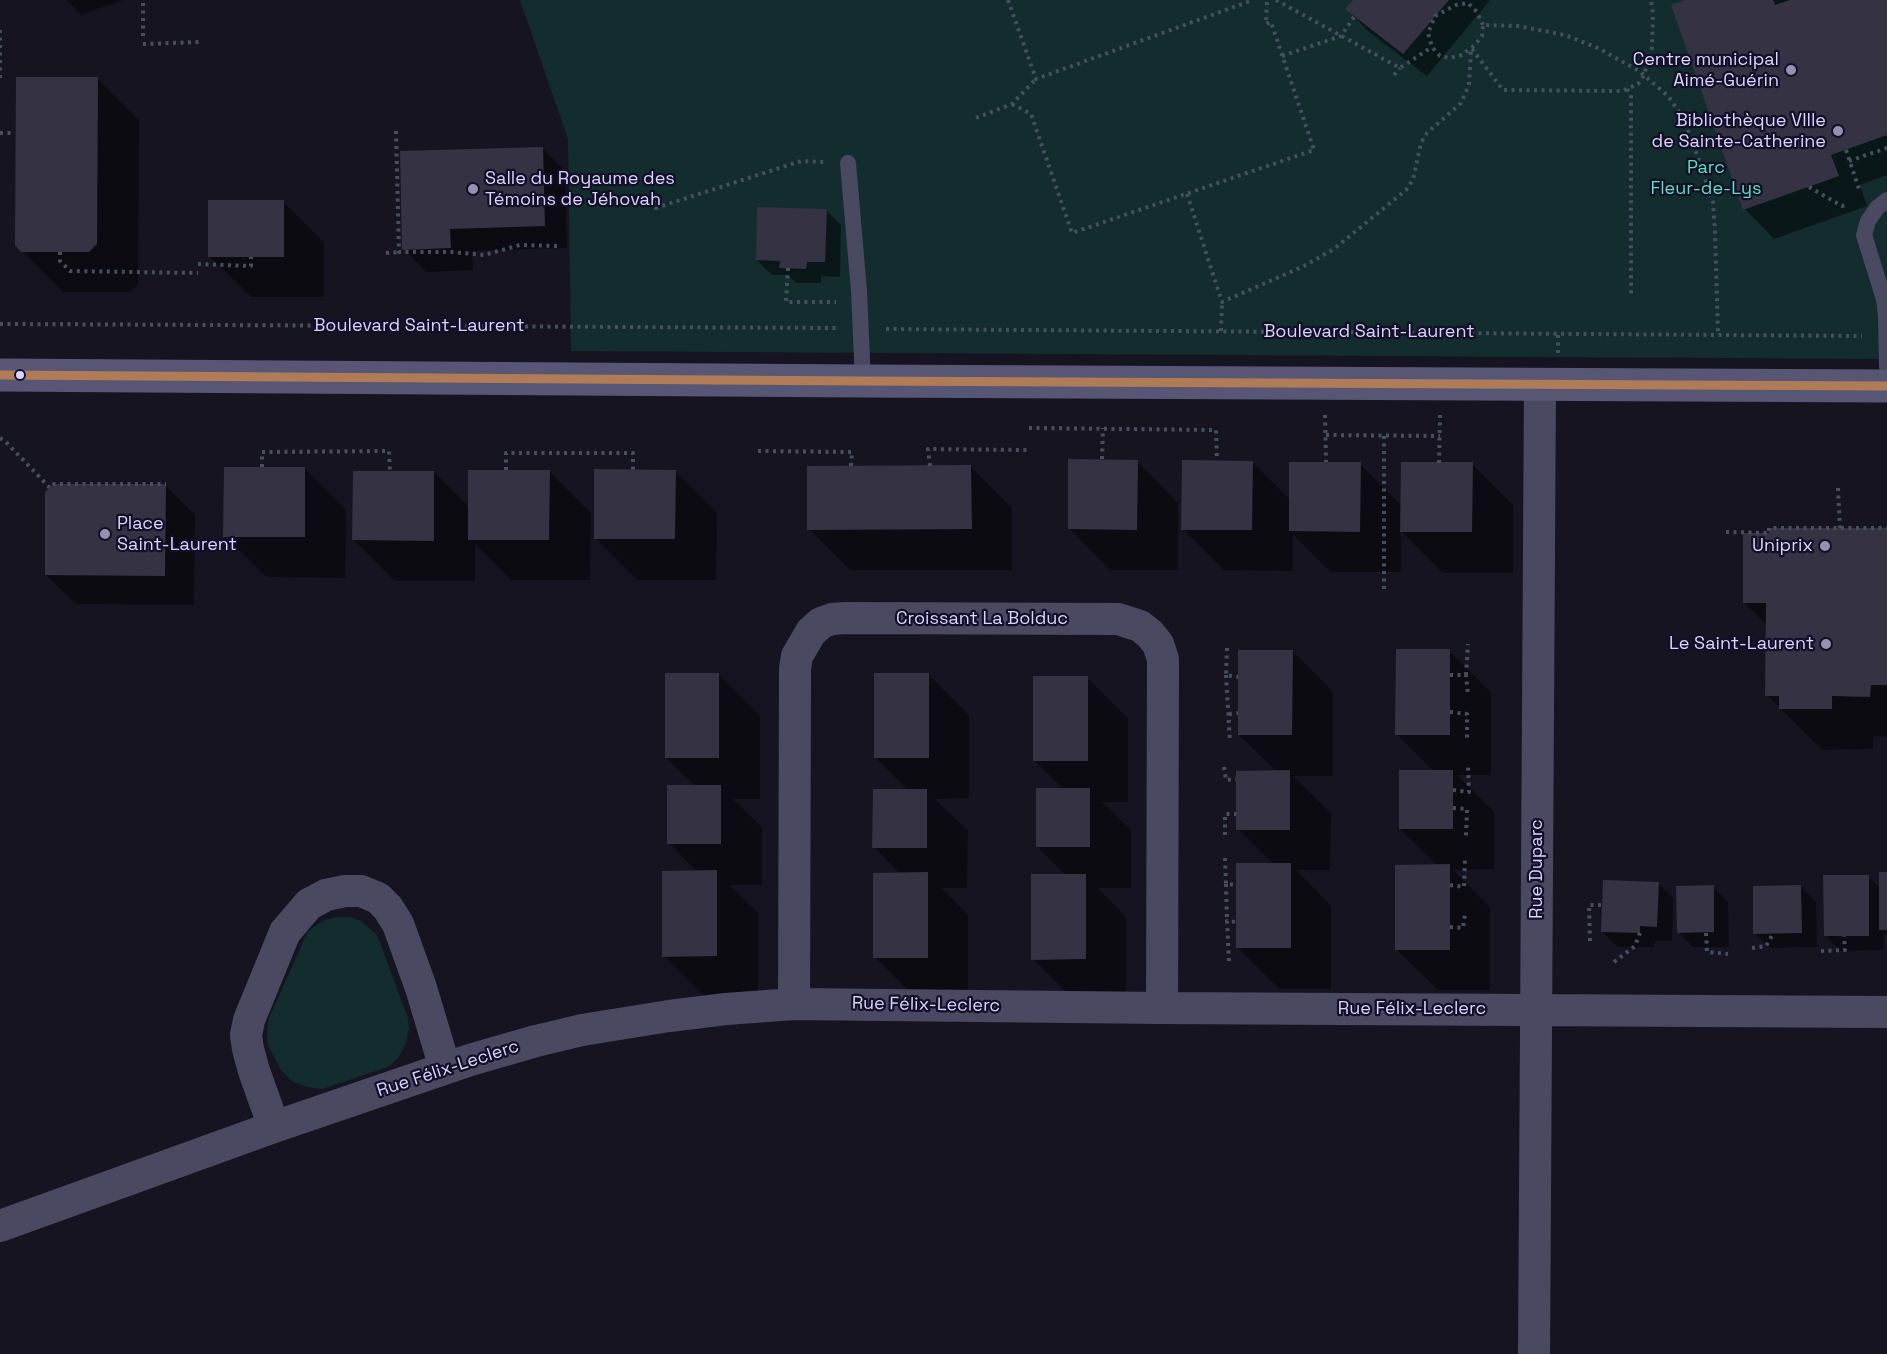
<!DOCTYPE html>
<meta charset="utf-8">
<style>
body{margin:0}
canvas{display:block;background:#161421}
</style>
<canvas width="1887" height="1354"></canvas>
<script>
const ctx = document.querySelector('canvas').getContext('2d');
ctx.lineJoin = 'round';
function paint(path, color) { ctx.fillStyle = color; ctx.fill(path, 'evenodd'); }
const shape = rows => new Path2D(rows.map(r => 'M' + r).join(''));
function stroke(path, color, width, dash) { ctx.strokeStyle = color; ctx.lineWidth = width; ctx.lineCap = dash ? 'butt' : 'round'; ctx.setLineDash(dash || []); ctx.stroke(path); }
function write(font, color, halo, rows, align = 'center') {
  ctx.font = font + ' "Space Grotesk",sans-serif'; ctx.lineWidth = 4.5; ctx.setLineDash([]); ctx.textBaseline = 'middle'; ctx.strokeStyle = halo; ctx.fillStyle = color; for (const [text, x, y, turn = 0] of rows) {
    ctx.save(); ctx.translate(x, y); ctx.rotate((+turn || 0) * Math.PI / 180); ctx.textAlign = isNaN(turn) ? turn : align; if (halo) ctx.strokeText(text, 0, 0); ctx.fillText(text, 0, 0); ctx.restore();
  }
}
const green = shape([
 [520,0,1887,0,1887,359,571,351,568,139],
 [338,917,350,917,361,921,377,935,408,1018,409,1031,405,1045,398,1058,388,1067,322,1089,307,1087,293,1082,281,1070,268,1045,267,1033,269,1018,307,933,316,925,325,920]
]);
const shadow = shape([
 [67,0,123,0,81,15],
 [1355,0,1490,0,1427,76,1369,32,1347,9],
 [1689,0,1789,0,1790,2,1795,0,1887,0,1887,175,1860,185,1867,206,1774,239,1745,209],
 [98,79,139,120,138,285,130,292,63,292,22,251],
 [543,149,565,171,567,248,472,251,473,270,426,272,404,249],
 [283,202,324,243,324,297,251,297,209,256],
 [826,210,841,225,840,277,821,276,821,283,796,283,788,275,772,275,757,260],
 [1137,461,1178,503,1178,570,1110,570,1069,528],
 [1252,462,1291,500,1360,464,1402,506,1472,464,1513,505,1513,573,1443,573,1401,531,1401,572,1331,572,1293,534,1293,571,1224,570,1183,529],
 [971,467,1012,508,1012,570,850,570,809,529],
 [305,469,346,510,345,578,266,577,225,536],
 [675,471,717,513,716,580,637,580,596,539],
 [434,472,470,508,550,472,591,513,590,580,511,580,475,544,475,581,395,581,354,540],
 [166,486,195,515,194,605,76,604,46,575],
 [1887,529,1887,737,1873,736,1873,749,1822,750,1767,695,1767,625,1744,602],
 [1292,651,1333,692,1333,776,1293,776,1331,813,1330,870,1296,870,1331,906,1331,989,1279,989,1238,948,1273,864,1238,829,1277,772,1239,735],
 [1449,651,1491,692,1491,775,1457,775,1494,812,1494,869,1453,870,1490,907,1490,990,1438,990,1396,949,1438,866,1400,829,1434,771,1397,734],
 [928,674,969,715,969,798,935,799,968,831,967,888,942,888,968,915,968,998,916,998,875,957,900,874,874,847,908,790,876,758],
 [719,675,760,716,760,799,733,799,762,827,762,885,729,885,758,913,758,997,705,997,664,956,697,872,669,843,695,786,666,758],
 [1087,678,1128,719,1128,802,1102,802,1131,830,1131,888,1097,888,1126,917,1126,1000,1074,1000,1033,959,1066,875,1037,846,1063,789,1035,761],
 [1887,874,1887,935,1884,932,1884,950,1840,951,1825,935,1869,877,1881,889],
 [1658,883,1673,898,1672,941,1655,941,1654,947,1618,947,1603,932],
 [1713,887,1728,902,1729,947,1693,947,1678,932],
 [1801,887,1816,902,1817,947,1770,948,1754,933]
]);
const building = shape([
 [1353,0,1449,0,1403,54,1345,9],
 [1685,0,1773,0,1775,5,1790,0,1887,0,1887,135,1831,155,1839,176,1743,210,1671,5],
 [16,77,98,77,97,244,89,252,21,252,15,245],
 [543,147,545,226,450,229,451,248,402,250,400,151],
 [208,200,284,200,284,257,208,257],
 [757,207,827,209,825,262,807,262,806,269,779,268,780,261,756,260],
 [1068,459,1138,460,1137,530,1068,529],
 [1182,460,1253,461,1252,530,1181,530],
 [1289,462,1361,462,1360,532,1289,531],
 [1401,462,1473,462,1472,532,1400,532],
 [971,465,972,529,807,530,807,466],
 [224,467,305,467,305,537,223,537],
 [594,469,676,470,675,539,594,539],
 [468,470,550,470,549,540,468,540],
 [353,471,434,471,434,541,352,540],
 [54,484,166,484,165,576,45,575,45,492],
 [1769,528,1887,528,1887,685,1871,685,1870,697,1832,696,1832,709,1779,709,1779,696,1765,696,1766,603,1743,603,1743,533,1769,533],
 [1396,649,1450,649,1450,735,1395,735],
 [1238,650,1293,650,1292,735,1238,735],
 [665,673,719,673,719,758,665,758],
 [874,673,929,673,929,758,874,758],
 [1033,676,1088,676,1088,761,1033,761],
 [1290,770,1290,830,1236,830,1236,771],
 [1399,770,1453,770,1453,829,1399,829],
 [667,785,721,785,721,844,667,844],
 [1036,788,1090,788,1090,847,1036,847],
 [873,789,927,789,927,848,872,848],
 [1236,863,1291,863,1291,948,1236,948],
 [1450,864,1450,950,1395,950,1395,865],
 [717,870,717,956,662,957,662,871],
 [928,872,928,958,873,958,873,873],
 [1879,872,1887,872,1887,930,1879,930],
 [1031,874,1086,874,1086,959,1031,960],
 [1823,875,1869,875,1869,936,1824,936],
 [1603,880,1659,882,1657,927,1640,926,1640,933,1601,932],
 [1714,885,1714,932,1677,933,1676,886],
 [1801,885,1802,933,1753,934,1753,886]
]);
const path = shape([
 [1008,0,1036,79,1253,0],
 [1276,0,1400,68,1432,47],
 [1483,25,1477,12,1468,3,1456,5,1435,16,1428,33,1432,47,1440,56,1450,58,1462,55,1475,45,1482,36,1483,25,1518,26,1565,35,1598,48,1639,71,1668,96,1682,116,1694,146,1713,202,1715,231,1718,334],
 [143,36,143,0],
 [143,44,201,42],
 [1472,49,1503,90,1622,91,1638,84,1644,75,1652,47,1653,14,1651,0],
 [1282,56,1341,36,1354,17],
 [1394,75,1400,68],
 [0,78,0,30],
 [1627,89,1631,95,1631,297],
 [1012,104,1031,114,1072,233,1314,150,1271,22,1266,24,1267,0],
 [976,118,1012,104,1036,79],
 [396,131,399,252,451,252,484,255,520,245,557,246],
 [0,133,15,133],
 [1846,150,1860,192],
 [1849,161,1887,148],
 [1809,187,1842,206,1848,204],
 [651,193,656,208,801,161,824,162],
 [1187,194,1222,302,1304,266,1334,249,1406,190,1413,180,1421,143,1427,133,1461,103,1469,85,1471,49],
 [60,252,60,261,70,271,198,273],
 [386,253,399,252],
 [198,264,251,266,251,257],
 [788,268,786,302,836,302],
 [0,324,836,328],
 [886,329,1862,336],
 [1221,331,1222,302],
 [1558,353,1558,333],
 [1325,415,1326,462],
 [1029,428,1216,430,1217,460],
 [1326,435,1440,436],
 [1384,436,1384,590],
 [0,438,6,442,50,488,54,484,166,484],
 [758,451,852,452,851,466],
 [1102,459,1103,428],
 [1439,463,1440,415],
 [930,466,928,449,1028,450],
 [262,467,262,452,389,451,390,471],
 [506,470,506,453,633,453,633,470],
 [1838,488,1840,528],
 [1726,532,1769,533,1769,528,1887,528],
 [1227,648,1226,675,1238,677],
 [1226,675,1230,742],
 [1450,675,1466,675,1468,695],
 [1466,675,1468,644],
 [1450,712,1467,714,1467,742],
 [1229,714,1238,713],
 [1224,767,1226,780,1236,779],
 [1453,790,1469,792,1468,767],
 [1453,808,1467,809,1466,836],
 [1225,835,1225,814,1236,814],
 [1225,858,1226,884,1237,885],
 [1226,884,1227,921],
 [1450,885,1464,887,1465,859],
 [1450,927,1463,928,1465,914],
 [1706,933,1707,952,1728,954],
 [1590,941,1589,905,1602,905],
 [1752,948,1766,946,1773,934],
 [1821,951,1845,950,1844,936],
 [1229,961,1227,921,1236,922],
 [1614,962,1635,946,1640,933]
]);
const lane = shape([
 [848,163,859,291,863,381],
 [1887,200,1877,208,1868,221,1864,235,1884,299,1886,316,1887,367]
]);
const street = shape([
 [794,1004,795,669,797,656,811,632,821,623,832,619,845,618,1118,619,1140,626,1150,634,1158,644,1163,659,1162,1008],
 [274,1127,254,1071,248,1049,246,1035,249,1020,285,932,309,904,326,895,345,891,361,891,378,898,388,908,398,924,421,988,445,1068],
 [0,1226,274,1127,470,1060,536,1041,582,1030,669,1016,726,1009,794,1004,1162,1008,1887,1012],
 [1534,1354,1540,385]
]);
const secondary = shape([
 [0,375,863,381,1887,386]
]);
const bus1 = shape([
 [0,375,863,381,1887,386]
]);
const markers = [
 [1791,70,6,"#9591b1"],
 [1838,131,6,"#9591b1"],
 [473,189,6,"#9591b1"],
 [20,375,5,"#d9d4ff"],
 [105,534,6,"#9591b1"],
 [1825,546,6,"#9591b1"],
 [1826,644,6,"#9591b1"]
];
const poiNames = [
 ["Centre municipal",1779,60],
 ["Aimé-Guérin",1779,81],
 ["Bibliothèque VIlle",1826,121],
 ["de Sainte-Catherine",1826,142],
 ["Salle du Royaume des",485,179,"left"],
 ["Témoins de Jéhovah",485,200,"left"],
 ["Place",117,524,"left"],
 ["Saint-Laurent",117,545,"left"],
 ["Uniprix",1813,546],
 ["Le Saint-Laurent",1814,644]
];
const parkNames = [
 ["Parc",1706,168],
 ["Fleur-de-Lys",1706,189]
];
const streetNames = [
 ["Boulevard Saint-Laurent",419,326],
 ["Boulevard Saint-Laurent",1369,332],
 ["Croissant La Bolduc",982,619],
 ["Rue Duparc",1537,869,-90],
 ["Rue Félix-Leclerc",926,1005,1],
 ["Rue Félix-Leclerc",1412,1009],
 ["Rue Félix-Leclerc",448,1069,-18]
];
paint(green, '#132c2d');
paint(shadow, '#0007');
paint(building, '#343243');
stroke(path, '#44505f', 4, [3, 4.5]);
stroke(lane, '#4a4962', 16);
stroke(street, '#4a4962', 32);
stroke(secondary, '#575674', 33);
stroke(bus1, '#b07c57', 9);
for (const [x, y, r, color] of markers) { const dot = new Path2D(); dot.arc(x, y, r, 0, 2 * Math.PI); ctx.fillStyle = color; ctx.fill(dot); stroke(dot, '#130f26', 2); }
write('18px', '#d9d4ff', '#130f26', poiNames, 'right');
write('18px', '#5fe0c0', '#130f26', parkNames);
write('18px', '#d9d4ff', '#130f26', streetNames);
</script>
